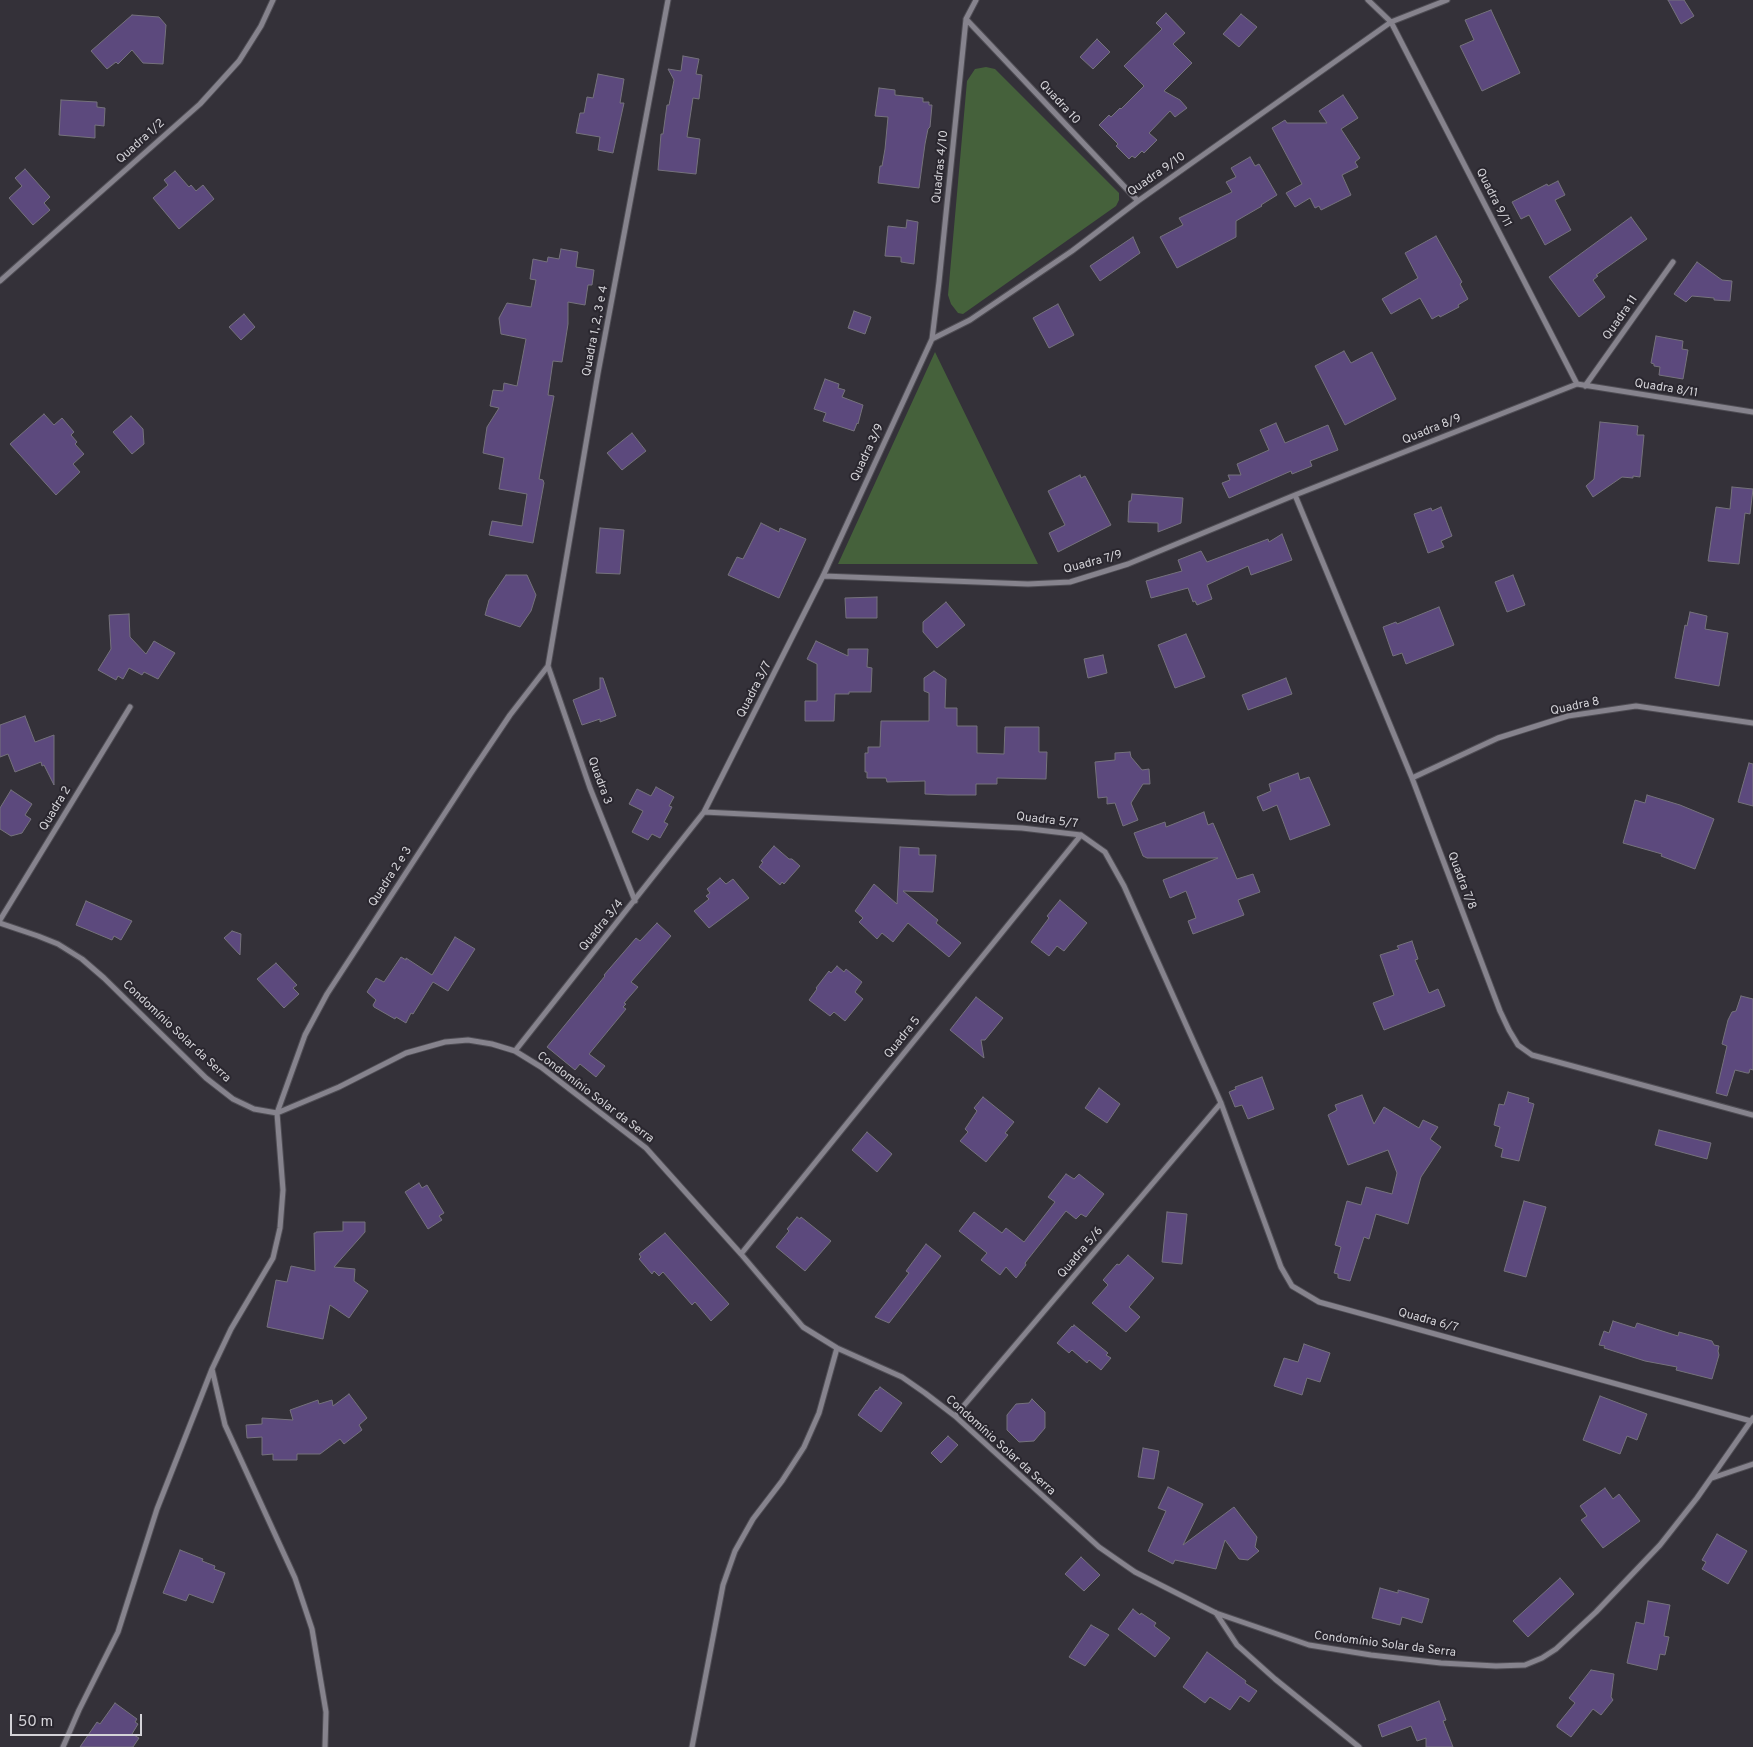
<!DOCTYPE html>
<meta charset="utf-8">
<style>
body{margin:0}
#map{position:relative;width:1753px;height:1747px;overflow:hidden;background:#343139;font-family:Overpass,sans-serif}
canvas{display:block}
.scale{position:absolute;left:10px;top:1714px;width:132px;height:22px;box-sizing:border-box;border:2px solid #d4d3d8;border-top:0;padding-left:6px;font-size:15px;line-height:18px;white-space:nowrap;color:#d4d3d8;-webkit-text-stroke:4px #2a272f;paint-order:stroke}
</style>
<div id="map">
<canvas width="1753" height="1747"></canvas>
<div class="scale">50 m</div>
</div>
<script>
const ctx = document.querySelector('canvas').getContext('2d');
ctx.lineJoin = 'round';
function paint(path, color) { ctx.fillStyle = color; ctx.fill(path, 'evenodd'); }
const shape = rows => new Path2D(rows.map(r => 'M' + r).join(''));
function stroke(path, color, width, dash) { ctx.strokeStyle = color; ctx.lineWidth = width; ctx.lineCap = dash ? 'butt' : 'round'; ctx.setLineDash(dash || []); ctx.stroke(path); }
function write(font, color, halo, rows, align = 'center') {
  ctx.font = font + ' Overpass,sans-serif'; ctx.lineWidth = 4; ctx.setLineDash([]); ctx.textBaseline = 'middle'; ctx.strokeStyle = halo; ctx.fillStyle = color; for (const [text, x, y, turn = 0] of rows) {
    ctx.save(); ctx.translate(x, y); ctx.rotate((+turn || 0) * Math.PI / 180); ctx.textAlign = isNaN(turn) ? turn : align; if (halo) ctx.strokeText(text, 0, 0); ctx.fillText(text, 0, 0); ctx.restore();
  }
}
const green = shape([
 [986,67,995,69,1119,193,1119,200,1116,206,963,314,958,313,951,304,948,295,967,81,975,69],
 [935,352,1038,564,838,564]
]);
const building = shape([
 [1668,0,1684,0,1694,16,1681,24,1668,0],
 [1491,10,1520,73,1482,91,1460,46,1474,40,1465,20,1491,10],
 [1166,13,1185,33,1173,44,1192,63,1164,91,1180,100,1187,108,1175,117,1170,111,1149,133,1157,140,1144,153,1142,151,1135,158,1132,156,1129,159,1116,146,1118,144,1099,125,1109,115,1111,117,1120,108,1121,109,1144,86,1124,66,1162,29,1156,23,1166,13],
 [1241,14,1257,27,1239,47,1223,34,1241,14],
 [132,15,159,17,166,25,163,64,143,63,132,50,118,64,116,62,107,69,91,51,132,15],
 [1097,39,1110,52,1093,69,1080,57,1097,39],
 [683,56,699,59,696,74,702,75,699,99,693,98,687,137,700,139,696,174,658,170,661,134,663,134,667,105,669,105,674,80,668,69,681,71,683,56],
 [598,74,624,79,620,103,624,103,613,153,598,150,600,137,576,133,580,113,584,113,587,97,593,98,598,74],
 [879,88,895,90,895,95,923,98,923,102,929,102,929,105,932,105,930,127,928,129,925,144,919,188,878,183,880,166,882,166,885,149,888,117,875,116,879,88],
 [1343,95,1358,118,1341,129,1360,158,1355,162,1358,167,1342,175,1351,195,1321,210,1319,206,1315,208,1310,198,1295,207,1286,193,1302,184,1272,128,1285,120,1287,123,1327,123,1319,111,1343,95],
 [61,100,97,102,97,107,105,108,104,126,95,125,95,138,59,135,61,100],
 [1250,157,1255,166,1259,164,1277,195,1261,205,1262,206,1236,221,1236,237,1177,268,1160,237,1183,225,1179,218,1232,192,1226,182,1236,177,1231,168,1250,157],
 [25,169,50,197,44,203,50,210,33,225,9,198,22,186,15,178,25,169],
 [175,171,189,187,191,185,196,191,203,185,214,199,179,229,153,198,168,185,164,180,175,171],
 [1558,181,1565,195,1555,200,1571,230,1545,245,1529,215,1521,219,1512,202,1547,184,1548,186,1558,181],
 [1631,217,1647,239,1596,275,1598,276,1593,280,1605,297,1579,317,1549,277,1631,217],
 [907,220,918,222,914,264,901,262,901,257,885,256,888,226,906,228,907,220],
 [1436,236,1462,282,1460,284,1468,299,1458,305,1459,307,1440,317,1439,315,1432,319,1420,298,1391,314,1382,299,1418,278,1405,253,1436,236],
 [1133,237,1140,253,1100,281,1090,266,1133,237],
 [561,249,578,252,576,267,594,270,592,285,588,285,585,305,568,302,568,324,562,362,553,361,548,395,554,396,539,479,543,480,544,483,533,543,489,535,492,521,522,526,527,494,499,489,504,458,483,453,487,427,499,408,490,406,493,390,503,391,504,383,517,386,526,339,501,334,499,318,507,303,531,307,536,280,530,279,533,259,547,262,548,257,559,259,561,249],
 [1697,262,1722,280,1732,281,1730,301,1714,300,1714,298,1692,296,1686,302,1674,294,1697,262],
 [1058,304,1074,335,1049,348,1033,318,1058,304],
 [854,311,871,317,865,334,848,328,854,311],
 [244,314,255,327,241,340,229,327,244,314],
 [1656,336,1683,341,1682,349,1688,350,1683,379,1659,375,1660,367,1654,366,1654,364,1651,363,1656,336],
 [1344,351,1351,363,1372,352,1396,399,1345,425,1315,366,1344,351],
 [825,379,839,384,838,388,845,390,842,397,863,405,858,424,857,423,854,431,823,421,826,413,814,409,825,379],
 [44,414,54,425,62,418,74,432,71,435,77,442,75,444,84,454,73,464,80,472,56,495,10,444,44,414],
 [131,416,143,429,144,444,132,454,113,432,131,416],
 [1600,422,1638,426,1637,435,1644,435,1640,477,1633,476,1633,478,1622,477,1593,497,1586,486,1594,479,1600,422],
 [1276,423,1285,443,1328,425,1338,450,1310,461,1312,466,1292,474,1291,471,1229,498,1222,483,1230,480,1228,475,1241,475,1237,464,1269,450,1260,430,1276,423],
 [632,433,646,451,622,470,607,453,632,433],
 [1080,475,1081,478,1085,476,1111,525,1058,552,1049,533,1065,525,1048,491,1080,475],
 [1732,487,1753,489,1750,514,1745,513,1739,564,1708,561,1716,507,1730,509,1732,487],
 [1132,494,1183,498,1181,523,1158,532,1158,523,1128,522,1129,501,1131,501,1132,494],
 [1441,507,1452,536,1441,541,1444,547,1428,553,1414,514,1431,508,1432,511,1441,507],
 [761,523,779,532,780,528,806,539,779,598,728,575,737,557,743,559,761,523],
 [600,528,624,530,620,574,596,573,600,528],
 [1282,534,1292,560,1251,575,1248,566,1207,585,1212,599,1197,605,1195,601,1193,602,1188,588,1151,598,1146,581,1182,571,1178,560,1201,551,1207,562,1268,539,1269,542,1282,534],
 [506,575,527,575,536,595,531,611,520,627,485,615,489,600,506,575],
 [1513,575,1525,605,1507,612,1495,582,1513,575],
 [877,597,877,618,846,618,845,598,877,597],
 [946,602,965,625,937,648,923,632,923,622,946,602],
 [1439,607,1454,645,1406,664,1402,653,1393,656,1383,627,1396,622,1397,624,1439,607],
 [1690,612,1707,616,1705,629,1728,633,1719,686,1675,678,1685,625,1687,626,1690,612],
 [129,614,130,637,146,654,154,641,175,653,158,679,144,672,142,675,129,668,123,679,118,676,116,680,98,670,111,649,109,615,129,614],
 [1186,634,1205,677,1175,688,1158,645,1186,634],
 [816,641,848,656,848,649,868,649,867,667,872,668,871,692,849,692,849,694,835,694,834,721,805,721,805,701,817,701,817,664,807,659,816,641],
 [1103,655,1107,673,1088,678,1084,659,1103,655],
 [934,671,946,679,945,708,957,708,957,726,977,726,977,753,1004,754,1005,727,1039,727,1039,752,1047,752,1046,779,997,778,997,784,976,784,976,795,948,795,925,794,925,781,887,782,886,778,867,778,867,772,865,772,865,753,868,753,868,747,880,747,881,721,929,721,929,693,924,691,924,678,934,671],
 [600,678,603,678,616,716,600,722,600,719,582,725,573,700,600,689,600,678],
 [1286,678,1292,694,1248,710,1242,695,1286,678],
 [25,716,35,742,54,735,54,785,44,765,42,766,41,762,15,772,8,754,0,757,0,725,25,716],
 [1130,752,1131,757,1142,770,1149,769,1150,784,1143,784,1131,803,1138,820,1123,826,1115,803,1107,804,1107,797,1098,798,1095,762,1115,760,1115,753,1130,752],
 [1749,763,1753,764,1753,806,1738,802,1749,763],
 [1298,773,1300,780,1309,777,1330,825,1290,840,1277,805,1263,811,1257,797,1271,791,1269,784,1298,773],
 [656,787,674,797,669,806,672,807,664,822,668,824,660,838,652,834,648,840,632,832,643,811,629,804,637,789,651,796,656,787],
 [11,790,32,804,25,815,31,819,22,833,11,836,0,829,0,808,11,790],
 [1647,795,1680,805,1714,819,1695,869,1661,856,1662,854,1623,843,1635,800,1645,803,1647,795],
 [1204,812,1208,825,1213,823,1237,879,1253,874,1260,892,1238,900,1244,915,1193,934,1188,921,1196,918,1186,891,1170,898,1163,880,1218,858,1147,858,1143,856,1134,833,1165,822,1166,827,1204,812],
 [774,846,789,859,792,859,800,866,784,884,782,882,780,885,759,867,763,862,761,861,774,846],
 [900,847,919,848,919,855,936,855,933,892,903,891,938,920,936,923,961,943,949,957,908,923,893,942,882,933,877,939,859,922,863,918,855,911,874,884,897,904,900,847],
 [720,878,726,884,733,879,749,898,709,928,694,911,709,899,706,896,710,893,707,889,720,878],
 [1060,900,1087,923,1064,951,1057,946,1049,956,1031,942,1049,918,1047,916,1060,900],
 [86,901,132,921,121,940,114,936,112,940,76,925,86,901],
 [657,923,671,936,631,982,638,987,624,1003,626,1004,623,1007,626,1009,589,1054,605,1066,596,1077,580,1064,575,1070,547,1047,605,976,604,975,636,938,640,941,657,923],
 [232,931,241,934,240,955,224,938,232,931],
 [455,937,475,949,448,991,433,982,413,1014,411,1013,406,1023,396,1017,395,1019,374,1007,373,1005,376,1000,367,992,376,978,384,982,401,957,406,960,406,958,432,975,455,937],
 [1412,941,1418,959,1415,960,1429,993,1438,989,1445,1006,1384,1030,1373,1003,1394,995,1380,955,1399,949,1397,946,1412,941],
 [276,963,297,985,293,988,299,994,284,1008,257,979,276,963],
 [837,966,844,972,846,969,862,982,855,992,863,999,845,1021,834,1012,830,1016,809,1000,817,989,816,988,829,971,831,973,837,966],
 [1741,996,1753,999,1753,1070,1750,1069,1749,1073,1747,1073,1735,1070,1727,1096,1716,1093,1727,1046,1722,1044,1728,1020,1732,1012,1736,1011,1741,996],
 [976,997,1003,1018,985,1040,981,1040,984,1058,950,1030,976,997],
 [1262,1077,1274,1109,1248,1119,1242,1105,1235,1107,1229,1092,1236,1089,1235,1087,1262,1077],
 [1099,1088,1120,1104,1107,1123,1085,1108,1099,1088],
 [1508,1092,1529,1098,1528,1102,1534,1104,1519,1161,1501,1157,1503,1149,1495,1146,1500,1127,1494,1125,1499,1104,1504,1105,1508,1092],
 [1362,1095,1374,1124,1384,1107,1419,1128,1423,1120,1438,1127,1430,1139,1441,1147,1421,1177,1408,1224,1376,1214,1369,1239,1364,1237,1350,1281,1338,1278,1338,1274,1334,1273,1341,1247,1335,1245,1347,1201,1361,1205,1366,1187,1392,1194,1397,1173,1388,1150,1348,1165,1328,1115,1337,1110,1335,1105,1362,1095],
 [983,1097,1014,1122,1005,1133,1008,1135,986,1162,960,1141,968,1132,965,1129,977,1111,974,1108,983,1097],
 [1659,1130,1711,1143,1707,1159,1655,1145,1659,1130],
 [867,1132,892,1154,877,1172,852,1150,867,1132],
 [1066,1174,1074,1179,1079,1174,1104,1194,1086,1217,1081,1214,1076,1219,1066,1211,1025,1263,1026,1265,1016,1278,1006,1267,1000,1275,981,1260,987,1253,959,1231,974,1212,1002,1233,1006,1228,1024,1242,1055,1202,1048,1197,1066,1174],
 [419,1183,422,1188,427,1185,444,1213,439,1216,442,1220,428,1229,405,1192,419,1183],
 [1524,1201,1546,1207,1526,1277,1504,1271,1524,1201],
 [1167,1212,1187,1214,1182,1264,1162,1262,1167,1212],
 [797,1217,800,1219,801,1217,831,1241,805,1271,776,1247,789,1231,787,1229,797,1217],
 [343,1222,365,1222,365,1232,334,1267,355,1269,354,1281,368,1291,349,1318,330,1305,323,1339,267,1327,276,1280,287,1282,291,1266,315,1271,314,1233,316,1233,316,1232,343,1231,343,1222],
 [665,1233,729,1304,711,1321,695,1302,692,1305,663,1272,659,1276,654,1271,652,1274,639,1259,641,1257,639,1254,665,1233],
 [926,1244,941,1256,889,1323,875,1317,909,1273,906,1271,926,1244],
 [1128,1255,1154,1278,1129,1307,1140,1317,1126,1332,1092,1303,1108,1285,1103,1280,1117,1264,1119,1265,1128,1255],
 [1613,1321,1635,1328,1637,1323,1678,1336,1679,1332,1712,1341,1714,1345,1719,1346,1718,1351,1719,1355,1712,1379,1676,1370,1677,1367,1645,1361,1604,1348,1605,1346,1599,1345,1604,1331,1609,1333,1613,1321],
 [1074,1325,1108,1353,1106,1355,1111,1358,1101,1370,1089,1360,1087,1363,1072,1350,1069,1353,1057,1343,1072,1326,1073,1327,1074,1325],
 [1304,1344,1330,1353,1320,1382,1307,1378,1302,1395,1274,1386,1284,1358,1298,1362,1304,1344],
 [880,1387,902,1403,881,1432,858,1415,876,1390,877,1391,880,1387],
 [349,1394,367,1418,359,1425,362,1430,344,1444,340,1439,320,1454,297,1454,297,1460,273,1460,273,1454,262,1455,262,1437,247,1438,246,1425,262,1424,262,1418,293,1420,290,1410,318,1400,319,1404,332,1400,333,1406,349,1394],
 [1600,1396,1647,1414,1637,1440,1627,1436,1620,1454,1583,1440,1600,1396],
 [1032,1399,1045,1412,1045,1428,1034,1441,1019,1442,1007,1430,1007,1415,1016,1404,1029,1403,1032,1399],
 [948,1436,958,1445,941,1463,931,1453,948,1436],
 [1143,1448,1159,1451,1154,1479,1138,1477,1143,1448],
 [1168,1487,1203,1504,1183,1545,1234,1507,1257,1537,1255,1547,1259,1551,1248,1560,1239,1559,1225,1540,1216,1569,1175,1560,1173,1564,1148,1551,1166,1511,1158,1508,1168,1487],
 [1605,1488,1613,1499,1619,1494,1640,1521,1603,1548,1581,1520,1587,1516,1580,1506,1605,1488],
 [1717,1534,1747,1551,1728,1584,1702,1569,1706,1562,1702,1560,1717,1534],
 [180,1550,203,1559,202,1561,215,1566,214,1569,225,1573,213,1603,189,1594,186,1601,163,1593,180,1550],
 [1081,1557,1100,1575,1084,1591,1065,1574,1081,1557],
 [1560,1578,1574,1594,1528,1637,1513,1621,1560,1578],
 [1380,1588,1398,1593,1398,1590,1429,1599,1422,1623,1402,1617,1400,1625,1372,1618,1380,1588],
 [1648,1601,1670,1605,1664,1636,1669,1637,1665,1655,1660,1654,1657,1670,1627,1663,1636,1622,1644,1624,1648,1601],
 [1133,1609,1140,1615,1141,1613,1156,1623,1154,1626,1170,1638,1155,1657,1118,1629,1133,1609],
 [1091,1625,1109,1635,1085,1666,1069,1657,1091,1625],
 [1207,1652,1246,1681,1245,1683,1257,1691,1249,1702,1240,1696,1230,1710,1210,1697,1205,1703,1183,1687,1207,1652],
 [1591,1670,1614,1674,1611,1697,1613,1700,1601,1715,1593,1709,1571,1737,1557,1727,1557,1725,1575,1703,1569,1698,1591,1670],
 [1439,1701,1446,1720,1443,1721,1453,1747,1426,1747,1426,1738,1417,1741,1411,1726,1382,1737,1378,1725,1439,1701],
 [115,1703,137,1719,135,1722,138,1724,132,1734,139,1738,133,1747,80,1747,97,1722,100,1724,115,1703]
]);
const street = shape([
 [1368,0,1391,22,1577,384],
 [966,19,1138,201],
 [0,281,200,104,239,61,261,26,273,0],
 [932,339,970,320,1072,251,1138,201,1391,22,1447,0],
 [1577,384,1753,412],
 [1585,386,1673,262],
 [1295,495,1412,778,1500,1011,1509,1030,1518,1045,1532,1055,1753,1115],
 [823,576,1028,584,1070,582,1128,564,1295,495,1577,384],
 [548,666,590,788,635,901],
 [1412,778,1498,738,1568,716,1636,706,1753,723],
 [704,812,1022,828,1081,835,1105,852,1124,886,1221,1103,1281,1267,1292,1286,1319,1302,1751,1421],
 [0,920,130,707],
 [0,923,38,936,58,944,82,959,104,978,206,1078,233,1099,254,1109,277,1113,339,1087,406,1053,445,1042,468,1040,492,1044,515,1051,541,1067,646,1148,741,1254,803,1327,837,1348,902,1377,925,1393,955,1416,1099,1547,1135,1572,1216,1613,1309,1645,1371,1655,1441,1663,1496,1666,1525,1665,1542,1658,1556,1649,1596,1612,1660,1545,1697,1498,1753,1418],
 [515,1051,704,812,823,576,932,339,939,282,966,19,976,0],
 [741,1254,1081,835],
 [955,1416,1221,1103],
 [1712,1478,1753,1464],
 [1216,1613,1237,1645,1275,1679,1359,1747],
 [63,1747,79,1710,118,1632,157,1509,212,1369],
 [325,1747,326,1712,312,1629,295,1578,225,1425,212,1369,231,1329,273,1258,280,1228,283,1190,277,1113,305,1035,327,994,471,773,510,715,548,666,598,373,668,0],
 [692,1747,723,1585,735,1551,753,1519,782,1481,804,1447,819,1413,837,1348]
]);
const streetNames = [
 ["Quadra 10",1059,103,47],
 ["Quadra 1/2",141,142,-42],
 ["Quadras 4/10",941,167,-84],
 ["Quadra 9/10",1157,175,-35],
 ["Quadra 9/11",1493,198,63],
 ["Quadra 11",1621,318,-55],
 ["Quadra 1, 2, 3 e 4",596,331,-79],
 ["Quadra 8/11",1666,389,9],
 ["Quadra 8/9",1432,430,-22],
 ["Quadra 3/9",868,453,-65],
 ["Quadra 7/9",1093,563,-15],
 ["Quadra 3/7",755,690,-63],
 ["Quadra 8",1575,707,-12],
 ["Quadra 3",599,781,70],
 ["Quadra 2",56,809,-59],
 ["Quadra 5/7",1047,821,7],
 ["Quadra 2 e 3",391,877,-57],
 ["Quadra 7/8",1461,881,69],
 ["Quadra 3/4",602,926,-51],
 ["Condomínio Solar da Serra",176,1032,43],
 ["Quadra 5",903,1038,-51],
 ["Condomínio Solar da Serra",595,1098,37],
 ["Quadra 5/6",1081,1253,-50],
 ["Quadra 6/7",1428,1321,15],
 ["Condomínio Solar da Serra",1000,1446,42],
 ["Condomínio Solar da Serra",1385,1645,7]
];
paint(green, '#45613b');
paint(building, '#5c497d');
stroke(building, '#75727c', 1);
stroke(street, '#4f4d54', 7);
stroke(street, '#86838d', 5);
write('12px', '#d4d3d8', '#2a272f', streetNames);
</script>
